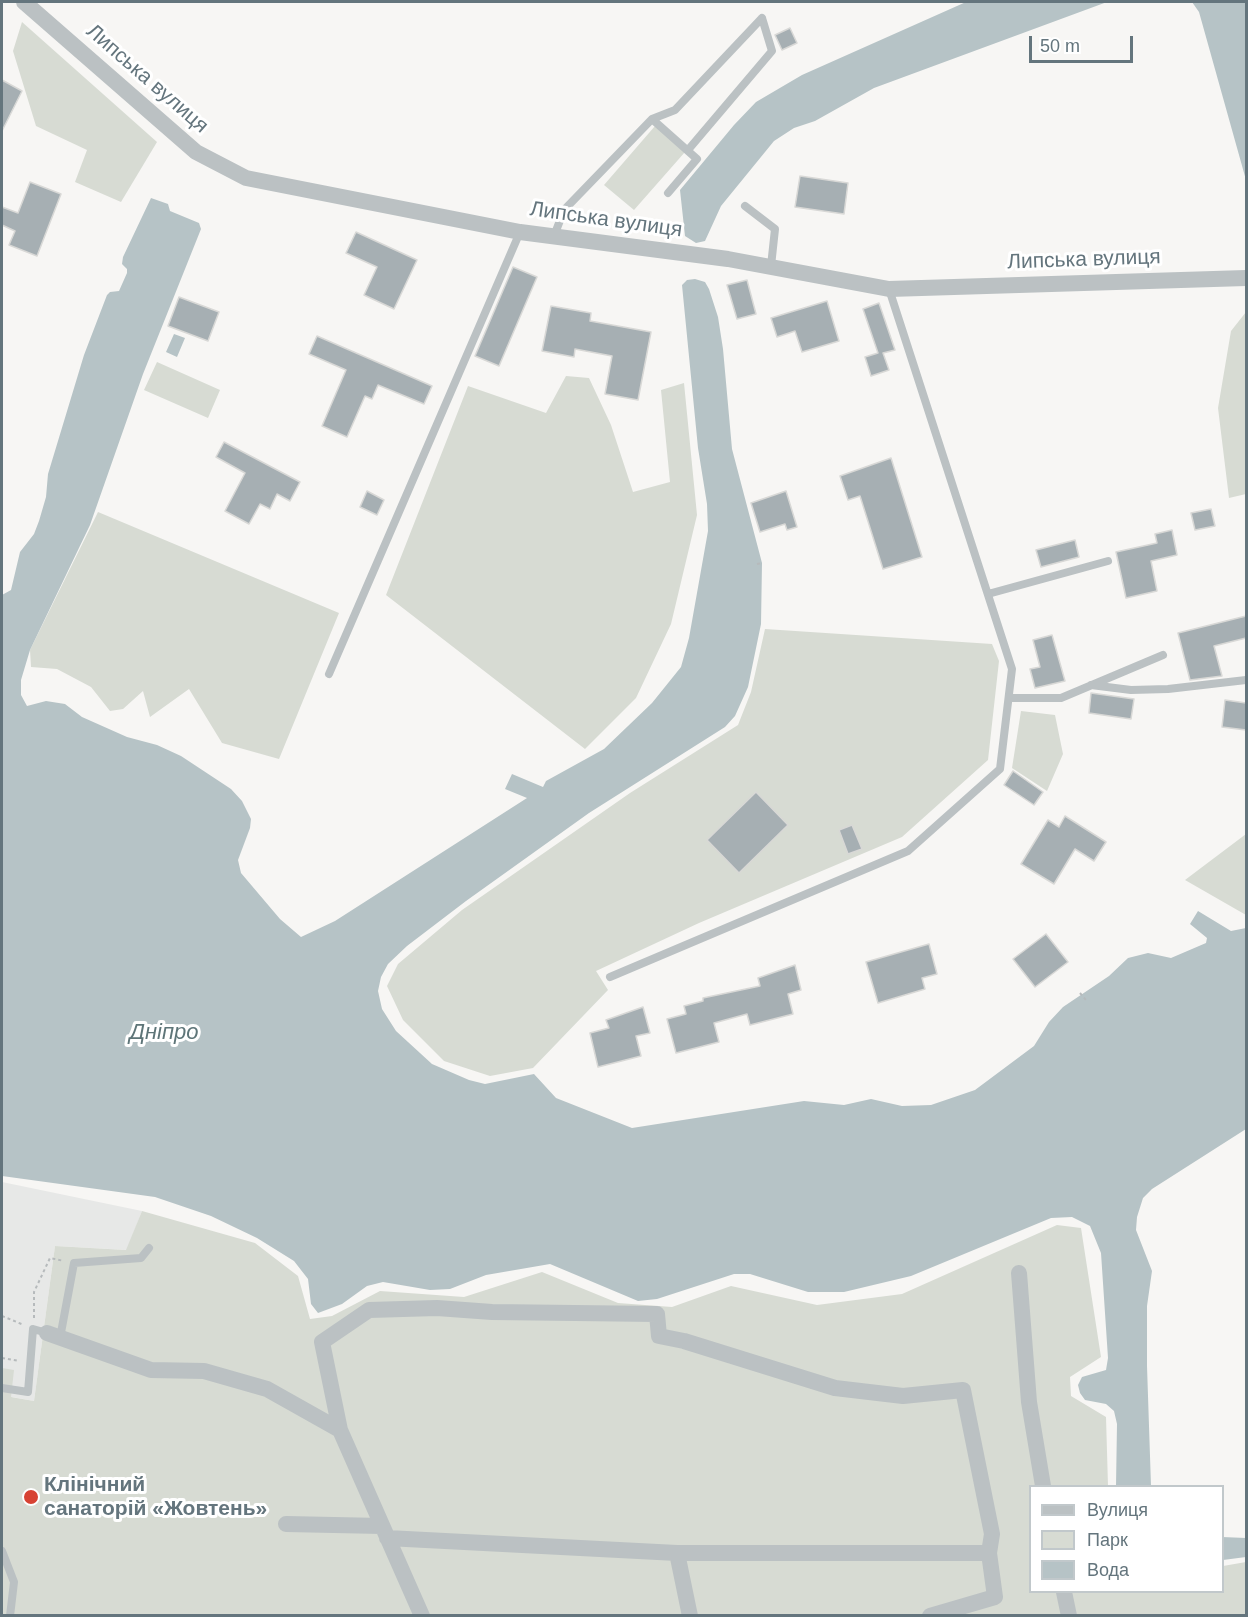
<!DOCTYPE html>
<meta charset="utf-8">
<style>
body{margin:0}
#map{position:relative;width:1248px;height:1617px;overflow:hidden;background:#f7f6f4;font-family:Helvetica,sans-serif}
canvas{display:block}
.frame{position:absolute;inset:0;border:3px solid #64757d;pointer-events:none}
.legend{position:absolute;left:1029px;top:1485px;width:195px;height:108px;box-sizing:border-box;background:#fff;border:2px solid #c1c8cb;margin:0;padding:8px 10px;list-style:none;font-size:18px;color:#64757d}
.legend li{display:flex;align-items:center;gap:12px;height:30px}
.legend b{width:30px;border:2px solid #c1c8cb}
.scale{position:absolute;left:1029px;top:36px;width:104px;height:27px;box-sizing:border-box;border:3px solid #64757d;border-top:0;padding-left:8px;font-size:18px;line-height:21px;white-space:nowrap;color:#64757d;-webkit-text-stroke:4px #fff;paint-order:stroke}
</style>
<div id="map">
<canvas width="1248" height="1617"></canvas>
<div class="frame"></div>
<ul class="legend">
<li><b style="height:8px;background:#bbc1c3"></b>Вулиця</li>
<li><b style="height:16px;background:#d7dbd3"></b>Парк</li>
<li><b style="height:16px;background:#b6c3c6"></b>Вода</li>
</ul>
<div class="scale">50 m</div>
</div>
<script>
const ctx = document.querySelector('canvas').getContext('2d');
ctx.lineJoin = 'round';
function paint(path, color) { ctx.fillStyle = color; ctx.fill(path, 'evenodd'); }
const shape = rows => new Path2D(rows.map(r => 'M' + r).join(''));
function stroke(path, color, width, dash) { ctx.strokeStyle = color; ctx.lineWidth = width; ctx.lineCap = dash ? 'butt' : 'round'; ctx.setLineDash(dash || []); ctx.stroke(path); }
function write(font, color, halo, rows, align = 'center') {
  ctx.font = font + ' Helvetica,sans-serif'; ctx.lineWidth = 6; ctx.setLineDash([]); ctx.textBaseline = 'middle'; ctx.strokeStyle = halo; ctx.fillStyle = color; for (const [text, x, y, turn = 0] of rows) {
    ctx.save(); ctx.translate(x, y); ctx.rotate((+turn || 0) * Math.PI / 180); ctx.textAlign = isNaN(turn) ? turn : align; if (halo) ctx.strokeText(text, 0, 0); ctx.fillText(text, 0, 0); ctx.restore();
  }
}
const built = shape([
 [2,1182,142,1211,127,1250,55,1246,34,1401,12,1397,2,1615]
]);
const green = shape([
 [22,22,157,142,121,202,75,182,87,150,36,126,13,51],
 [655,126,685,152,634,210,604,185],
 [1246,312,1246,494,1229,498,1218,408,1231,331],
 [157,362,220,390,208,418,144,390],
 [566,376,589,378,611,425,633,492,670,482,661,390,684,383,697,515,671,624,636,698,585,749,386,595,468,386,546,413],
 [98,512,339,613,279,759,222,743,189,689,150,717,143,691,123,709,110,711,91,687,57,669,31,667,30,650],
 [765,629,992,644,999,661,988,760,902,837,699,923,596,971,608,990,533,1068,490,1076,444,1061,403,1020,387,986,398,964,462,910,630,793,738,725,751,692],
 [1021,711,1055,715,1063,754,1047,791,1012,768],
 [1246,834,1246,915,1185,880],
 [142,1211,255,1243,298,1276,310,1319,332,1316,380,1291,464,1297,542,1272,618,1303,672,1307,731,1286,817,1305,902,1294,1057,1225,1081,1228,1101,1357,1070,1377,1071,1396,1106,1417,1108,1486,1030,1486,1030,1592,1222,1592,1223,1566,1246,1562,1246,1615,2,1615,2,1368,14,1370,11,1397,34,1401,55,1246,126,1250]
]);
const water = shape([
 [966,2,1107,2,874,88,815,121,794,128,774,141,721,206,705,241,696,243,685,236,680,190,734,125,756,102,802,75],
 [1192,2,1246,2,1246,180,1199,12],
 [151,198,168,204,170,211,199,223,201,229,143,374,90,525,30,650,21,680,21,695,27,706,46,701,65,704,82,717,127,737,157,745,181,756,231,789,242,801,251,819,250,828,238,860,241,873,280,919,301,937,335,921,527,798,505,789,512,774,543,787,546,781,604,749,652,703,681,667,689,638,708,531,707,504,698,448,682,285,687,280,695,279,705,282,709,289,718,317,723,349,732,449,762,563,761,624,748,687,735,716,725,727,589,813,466,901,407,946,388,964,381,977,378,991,382,1009,396,1031,432,1064,469,1080,485,1084,534,1074,556,1098,632,1128,804,1101,844,1105,871,1099,902,1106,931,1105,975,1090,1034,1046,1049,1022,1063,1007,1109,976,1128,958,1148,953,1171,958,1206,943,1207,938,1190,924,1198,911,1231,931,1246,928,1246,1129,1152,1189,1143,1198,1137,1217,1136,1230,1152,1271,1147,1306,1147,1366,1151,1486,1116,1486,1117,1424,1114,1411,1106,1404,1085,1400,1080,1393,1078,1385,1082,1377,1106,1370,1108,1358,1101,1253,1090,1226,1072,1217,1051,1218,911,1276,844,1292,808,1292,750,1274,734,1274,657,1299,638,1301,550,1264,486,1275,450,1289,430,1290,383,1282,367,1286,342,1304,318,1313,311,1304,308,1279,294,1261,257,1238,211,1216,155,1197,2,1176,2,595,11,590,20,552,34,534,39,521,46,497,48,474,84,355,107,295,110,292,119,291,127,273,127,269,122,264,123,257],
 [174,334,185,338,177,357,166,352],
 [1222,1537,1246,1538,1246,1557,1223,1560]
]);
const building = shape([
 [790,28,797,43,782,50,775,35,790,28],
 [2,80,22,91,2,131,2,80],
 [800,176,848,183,844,214,795,207,800,176],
 [30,182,61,194,37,256,9,245,15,231,2,225,2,207,18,213,30,182],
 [356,232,417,260,394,309,364,295,377,267,346,253,356,232],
 [513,267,537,277,499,366,475,356,513,267],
 [747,280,756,314,737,319,727,285,747,280],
 [179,297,219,312,208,341,168,326,179,297],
 [827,301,839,341,802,352,795,331,777,337,771,318,827,301],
 [879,303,895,350,883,353,889,370,871,376,865,357,878,353,863,309,879,303],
 [551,306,591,313,590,321,651,332,638,400,605,394,612,356,575,349,574,357,542,351,551,306],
 [317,336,432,386,424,404,378,385,372,399,365,396,347,437,322,426,346,370,309,354,317,336],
 [224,442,300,482,290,501,277,494,270,509,260,504,249,524,225,511,245,473,216,457,224,442],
 [891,458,922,557,883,569,860,496,848,500,840,476,891,458],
 [367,491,384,500,377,515,360,507,367,491],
 [786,491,797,527,787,530,785,524,760,532,751,503,786,491],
 [1211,509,1215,526,1195,530,1191,513,1211,509],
 [1172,530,1177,555,1151,561,1157,591,1126,598,1116,552,1157,543,1155,534,1172,530],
 [1075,540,1079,557,1041,567,1036,550,1075,540],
 [1246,616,1246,638,1214,646,1222,676,1190,680,1178,633,1246,616],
 [1052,635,1065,681,1035,688,1030,669,1040,667,1033,640,1052,635],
 [1091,693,1134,699,1131,719,1089,713,1091,693],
 [1225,700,1246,703,1246,730,1222,727,1225,700],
 [1013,771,1043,792,1034,805,1004,785,1013,771],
 [756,792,788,825,739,873,707,840,756,792],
 [1065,816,1106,842,1094,861,1075,849,1054,884,1021,864,1048,820,1059,827,1065,816],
 [852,825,862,849,848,854,839,830,852,825],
 [1046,934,1068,962,1035,987,1013,959,1046,934],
 [929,944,937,974,922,978,925,989,878,1003,866,962,929,944],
 [795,965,801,990,788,994,793,1014,750,1025,747,1014,714,1023,719,1042,676,1053,667,1019,686,1014,684,1006,703,1001,703,998,760,986,758,978,795,965],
 [643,1007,650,1033,636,1036,641,1056,598,1067,590,1033,609,1028,606,1020,643,1007]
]);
const path = shape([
 [757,564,762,563],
 [1080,993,1086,1000],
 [2,1316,24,1325],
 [34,1318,34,1292,50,1258,64,1261],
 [2,1358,19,1361]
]);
const service = shape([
 [652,119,697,159,668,193],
 [688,150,772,51,762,18],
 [745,206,775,229,771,266],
 [554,236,564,210,652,119,675,110,762,18],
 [988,594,1108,561],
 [329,674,520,232],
 [1091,685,1131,690,1168,689,1246,680],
 [1009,698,1061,698,1163,655],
 [610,977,908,851,1000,769,1012,669,889,289],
 [60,1338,74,1263,141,1258,149,1248],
 [2,1388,28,1392,33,1329,47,1333],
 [2,1551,14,1582,10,1616]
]);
const minor = shape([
 [24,2,196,152,246,178,520,232,728,259,889,289,1246,278],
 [1019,1273,1029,1402,1043,1486],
 [47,1333,151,1370,204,1371,267,1389,340,1430],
 [286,1524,382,1526],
 [387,1538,677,1553,989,1553,995,1597,930,1616],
 [677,1553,690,1616],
 [1064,1592,1069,1616],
 [422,1616,340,1430,322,1342,369,1310,437,1308,492,1312,657,1314,659,1336,684,1341,835,1388,903,1396,963,1390,992,1534,989,1553]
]);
const markers = [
 [31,1497,8,"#d74233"]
];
const streetNames = [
 ["Липська вулиця",147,79,41],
 ["Липська вулиця",606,220,8],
 ["Липська вулиця",1084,260,-2]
];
const poiNames = [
 ["Клінічний",44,1485],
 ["санаторій «Жовтень»",44,1509]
];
const waterNames = [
 ["Дніпро",164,1033]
];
paint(built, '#e7e8e7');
paint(green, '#d7dbd3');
paint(water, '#b6c3c6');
paint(building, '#a6afb3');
stroke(building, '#d8d8d6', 1.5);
stroke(path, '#b6babc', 2, [3, 3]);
stroke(service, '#bbc1c3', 8);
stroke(minor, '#bbc1c3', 16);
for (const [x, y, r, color] of markers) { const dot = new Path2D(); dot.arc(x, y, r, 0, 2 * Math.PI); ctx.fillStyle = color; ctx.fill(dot); stroke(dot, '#fff', 2); }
write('21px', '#64757d', '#fff', streetNames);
write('bold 21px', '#64757d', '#fff', poiNames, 'left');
write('italic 22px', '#5e7578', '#fff', waterNames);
</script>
